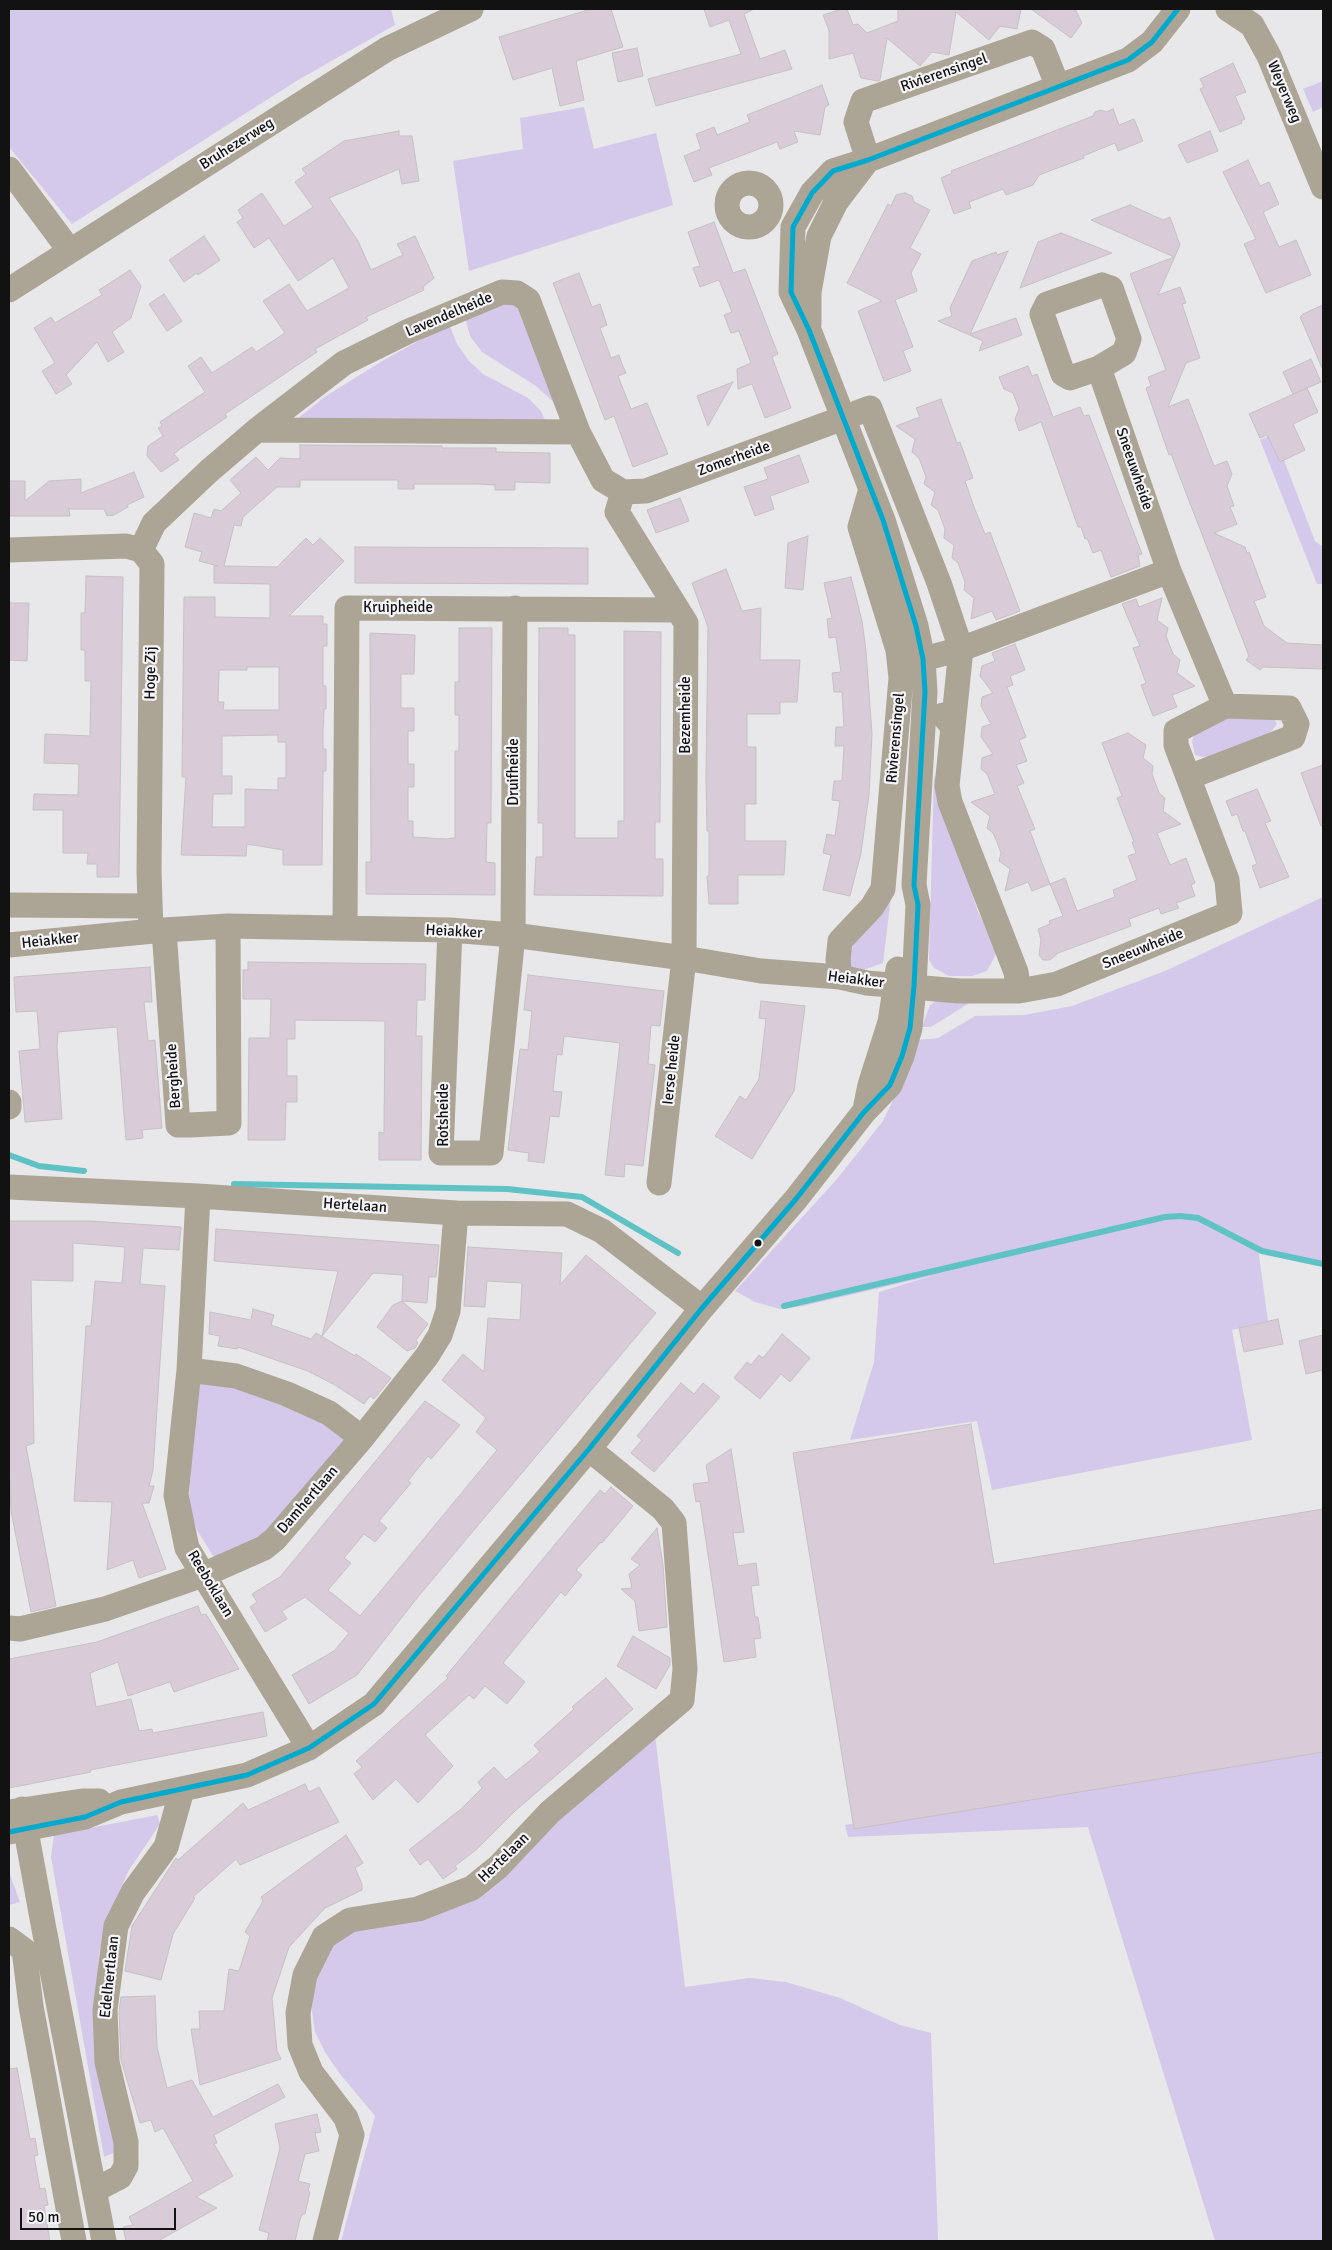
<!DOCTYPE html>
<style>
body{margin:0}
#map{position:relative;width:1332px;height:2250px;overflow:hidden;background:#e8e7e9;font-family:Signika,sans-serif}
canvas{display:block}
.frame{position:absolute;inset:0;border:10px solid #121213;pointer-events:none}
.scale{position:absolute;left:20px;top:2208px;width:156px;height:22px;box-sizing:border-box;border:2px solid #121213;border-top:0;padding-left:6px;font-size:15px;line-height:18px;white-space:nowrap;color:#121213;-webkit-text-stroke:4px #f5f4f8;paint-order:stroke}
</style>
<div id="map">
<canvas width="1332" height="2250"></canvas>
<div class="frame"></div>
<div class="scale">50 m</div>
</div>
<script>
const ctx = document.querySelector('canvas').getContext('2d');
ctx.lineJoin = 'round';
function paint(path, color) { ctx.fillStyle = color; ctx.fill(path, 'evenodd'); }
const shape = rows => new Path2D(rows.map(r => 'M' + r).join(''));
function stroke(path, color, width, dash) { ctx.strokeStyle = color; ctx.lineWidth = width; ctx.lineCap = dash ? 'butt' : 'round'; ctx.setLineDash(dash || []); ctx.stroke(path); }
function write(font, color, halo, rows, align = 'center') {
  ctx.font = font + ' Signika,sans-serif'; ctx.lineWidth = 4.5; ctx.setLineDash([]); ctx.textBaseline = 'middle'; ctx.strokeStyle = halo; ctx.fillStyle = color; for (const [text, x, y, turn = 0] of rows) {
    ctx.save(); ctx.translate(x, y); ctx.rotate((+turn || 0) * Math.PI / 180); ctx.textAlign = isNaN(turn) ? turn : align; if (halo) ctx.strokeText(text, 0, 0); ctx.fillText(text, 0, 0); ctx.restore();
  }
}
const green = shape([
 [9,9,391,9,395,25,298,80,72,224,9,147],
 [1323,81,1323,107,1313,112,1303,89],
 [584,107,594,149,656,133,673,205,469,271,453,161,523,149,520,118],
 [508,299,520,306,558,406,536,386,482,352,470,336,465,317],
 [449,324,457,344,469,361,483,374,528,398,541,411,545,420,293,422,326,396,384,360],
 [1274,434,1315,541,1323,547,1323,584,1317,584,1260,440],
 [1240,714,1271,714,1277,724,1270,733,1207,758,1195,755,1192,741,1196,730],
 [934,775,978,912,990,934,996,954,987,971,972,976,949,976,934,968,929,960],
 [891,897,883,963,860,971,848,965,846,959,856,940],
 [1323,897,1323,1263,1258,1248,1268,1321,1232,1330,1252,1440,992,1490,977,1421,850,1440,874,1362,879,1292,931,1276,803,1306,780,1309,755,1302,735,1291,837,1179,883,1121,908,1070,919,1040,938,1038,975,1016,1024,1015,1072,1006,1165,971],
 [936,1001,971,1002,931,1027,922,1027,930,1005],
 [197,1373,282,1399,350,1439,258,1548,225,1575,197,1530,191,1514,189,1497],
 [655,1735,685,1987,750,1978,786,1982,840,1998,900,2025,931,2033,938,2241,341,2241,375,2116,340,2074,325,2052,315,2032,312,2011,313,1987,333,1944,356,1923,456,1902],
 [1323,1752,1323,2241,1215,2241,1088,1827,848,1837,845,1825],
 [157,1815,160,1824,129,1870,112,1908,99,1953,97,1984,123,2149,104,2157,51,1857,54,1835],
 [9,1872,20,1902,9,1905]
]);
const stream = shape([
 [9,1155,39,1166,84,1171],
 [234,1184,507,1189,582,1197,678,1253],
 [784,1306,1165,1217,1180,1216,1198,1218,1262,1251,1323,1264]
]);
const building = shape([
 [591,9,611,9,623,47,576,61,584,100,560,106,552,68,513,80,499,37,591,9],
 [704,9,754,9,744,14,760,59,785,50,792,69,656,106,648,79,741,54,729,20,710,27,704,9],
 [842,9,847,9,853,25,858,24,867,33,898,21,898,9,1021,9,1017,29,1000,26,989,40,956,12,949,55,932,52,920,66,887,38,880,80,878,81,861,78,853,53,829,59,829,30,823,15,842,9],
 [1031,9,1075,9,1082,23,1071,38,1031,9],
 [637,48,643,76,618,82,612,53,637,48],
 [1233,63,1246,92,1235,96,1245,119,1241,121,1242,123,1220,132,1200,89,1204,87,1200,79,1233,63],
 [822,85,829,105,825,107,820,135,794,131,798,142,780,149,777,142,709,168,712,175,694,182,684,156,701,149,696,134,714,127,717,135,750,122,747,115,822,85],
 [1113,109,1119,125,1134,119,1143,141,1118,151,1115,143,1083,156,1084,158,1039,175,1033,185,1006,195,1003,189,969,202,971,208,954,214,941,178,952,173,951,171,1093,116,1095,112,1101,110,1106,112,1113,109],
 [399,131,399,136,412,136,419,181,402,184,399,169,329,198,358,241,371,270,403,255,397,244,415,236,434,278,423,287,424,290,366,317,368,320,315,349,317,352,225,414,227,417,180,449,174,454,179,460,161,472,147,456,148,446,163,436,158,428,162,426,160,422,205,392,188,366,201,357,212,373,252,347,256,352,285,333,263,301,289,284,307,311,349,288,333,258,298,281,269,238,254,248,237,222,243,218,238,210,262,193,284,226,313,207,295,182,306,174,302,169,344,141,399,131],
 [1210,131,1218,151,1187,163,1178,145,1210,131],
 [1248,160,1260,186,1269,182,1279,204,1263,212,1279,247,1296,240,1311,275,1266,293,1244,244,1256,239,1223,172,1248,160],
 [905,193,912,196,914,202,930,210,910,248,921,254,911,273,917,291,895,300,913,347,903,351,911,371,884,381,858,311,882,301,847,283,888,204,891,206,896,195,905,193],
 [1130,205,1163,220,1170,217,1180,245,1158,295,1180,287,1186,303,1182,304,1200,358,1186,363,1168,407,1188,399,1214,466,1227,461,1232,474,1227,486,1234,506,1230,507,1237,524,1214,533,1245,547,1247,553,1249,552,1266,597,1254,601,1264,626,1287,643,1323,645,1323,669,1263,667,1260,670,1246,660,1249,656,1171,454,1169,455,1146,388,1151,386,1148,377,1166,370,1130,274,1174,257,1091,220,1130,205],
 [714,222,733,273,745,269,778,354,772,357,791,408,765,418,752,384,738,389,737,369,751,363,739,331,731,333,724,315,732,312,719,280,700,287,693,268,700,266,688,232,714,222],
 [1061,233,1112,253,1020,288,1038,242,1061,233],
 [204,236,220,260,198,275,197,273,184,282,169,260,204,236],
 [1008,251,970,334,1016,318,1022,335,979,351,983,341,938,321,952,316,950,308,972,261,996,252,997,255,1008,251],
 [130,270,141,286,131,318,112,332,124,352,108,362,97,342,66,375,72,384,56,394,42,371,55,363,34,328,51,317,55,323,102,295,99,290,130,270],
 [579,273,592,307,600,304,607,325,600,328,611,358,619,355,622,364,626,373,618,376,631,409,647,403,668,454,633,467,614,416,605,420,553,283,579,273],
 [164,294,182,321,167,331,149,304,164,294],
 [1323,305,1323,370,1300,317,1303,314,1323,305],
 [1311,359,1321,382,1293,394,1283,372,1311,359],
 [1028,366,1032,376,1037,374,1053,417,1080,407,1084,416,1089,415,1142,554,1138,555,1140,566,1111,577,1101,550,1093,553,1087,538,1085,539,1081,527,1078,527,1041,422,1019,431,1015,419,1019,409,1013,393,1004,389,999,377,1028,366],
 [733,382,708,426,697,396,733,382],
 [1307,388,1318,412,1293,424,1305,450,1280,462,1267,435,1260,438,1249,414,1307,388],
 [941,399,957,443,960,442,973,478,965,481,974,507,985,534,990,532,1020,611,996,620,992,611,971,619,974,598,964,590,965,582,958,563,952,558,954,545,944,538,945,529,938,510,931,505,935,492,924,484,926,477,919,458,912,452,915,439,896,426,920,417,916,408,941,399],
 [300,445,442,446,442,448,496,448,496,452,550,453,550,483,515,482,515,490,495,490,495,485,478,484,414,484,414,489,398,489,398,480,300,480,300,487,277,487,243,517,241,526,234,525,224,566,277,567,306,538,313,545,320,538,344,561,289,616,323,616,323,624,327,624,327,646,323,646,323,686,326,686,326,709,324,709,323,731,323,749,326,749,326,771,323,771,322,865,283,865,283,850,247,844,246,856,181,855,186,777,182,777,184,597,215,597,215,617,270,618,270,584,214,583,214,566,218,566,199,561,202,552,185,547,194,513,211,518,214,509,221,511,241,493,230,480,256,457,268,470,280,458,300,459,300,445],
 [247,667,279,667,279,710,223,710,224,702,218,702,219,670,247,670,247,667],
 [278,735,278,742,286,742,286,778,278,778,278,790,245,789,245,827,212,827,213,794,232,794,232,776,222,776,222,736,278,735],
 [799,455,809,482,770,496,774,509,755,516,744,487,768,479,764,468,799,455],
 [134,472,144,497,127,505,128,507,114,515,107,516,104,509,69,509,70,516,9,516,9,481,25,481,25,501,49,481,81,479,81,493,134,472],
 [680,498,689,521,656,533,647,510,680,498],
 [808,536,803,590,785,588,788,543,808,536],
 [355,547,588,548,588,584,355,583,355,547],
 [726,569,742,611,761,608,760,660,800,660,797,702,780,702,780,714,747,714,747,747,756,747,756,804,745,804,745,841,786,841,784,875,738,875,738,904,709,904,707,876,709,876,709,831,707,831,706,778,708,627,692,583,726,569],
 [86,576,123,577,119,877,97,877,97,864,87,864,88,853,63,853,63,810,33,810,34,794,78,795,79,764,44,763,45,734,90,736,91,681,85,681,85,650,81,650,81,613,85,613,86,576],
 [851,577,862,621,866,651,872,734,869,794,861,853,850,896,823,890,831,855,823,853,827,834,835,836,840,801,832,800,834,781,842,781,844,746,835,746,836,727,844,727,842,692,834,692,832,673,841,672,836,637,829,638,827,619,832,618,824,583,851,577],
 [1162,598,1157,620,1168,628,1166,636,1173,654,1180,660,1177,673,1195,686,1172,695,1177,707,1153,716,1141,685,1146,683,1133,648,1140,646,1122,604,1136,599,1139,607,1162,598],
 [9,603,29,603,27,661,9,660,9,603],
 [459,628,492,628,491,823,487,823,486,862,495,863,495,895,366,894,366,862,371,862,370,633,415,635,414,674,401,674,401,708,414,708,414,731,408,731,408,764,414,764,414,787,408,787,408,821,413,821,413,837,446,839,455,838,455,751,459,751,459,715,455,715,455,682,459,682,459,628],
 [539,628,568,628,568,635,575,635,575,838,618,838,618,821,624,821,624,631,661,632,660,822,655,822,655,859,663,859,663,896,534,895,536,857,543,857,543,823,538,823,539,628],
 [1015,644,1025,670,1010,676,1013,685,1007,687,1026,737,1019,740,1027,761,1016,765,1024,783,1017,786,1035,829,1030,831,1050,884,1032,891,1028,882,1005,891,1010,869,999,861,1001,853,997,842,993,833,987,828,990,816,971,802,995,794,987,774,981,769,982,758,993,754,981,737,982,727,991,724,981,706,982,697,993,693,980,676,982,666,995,661,992,653,1015,644],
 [1128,733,1146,745,1143,758,1153,766,1152,774,1159,793,1165,798,1163,811,1181,824,1157,833,1170,865,1186,858,1195,883,1191,885,1195,896,1176,903,1179,908,1161,914,1159,908,1129,919,1131,926,1058,953,1050,960,1043,960,1039,955,1041,940,1038,929,1050,924,1049,921,1063,916,1050,884,1065,878,1077,911,1115,897,1113,890,1137,880,1128,856,1136,853,1132,842,1134,842,1117,798,1122,796,1102,743,1128,733],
 [1323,765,1323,826,1321,826,1301,773,1323,765],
 [1257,789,1271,821,1265,823,1289,877,1260,888,1252,866,1257,864,1245,831,1243,831,1237,814,1232,816,1226,801,1257,789],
 [248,962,426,964,425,1000,417,1000,416,1036,422,1036,421,1160,379,1160,379,1132,384,1133,385,1021,295,1020,295,1039,287,1039,287,1076,297,1076,297,1102,286,1102,285,1140,248,1140,249,1038,270,1038,271,999,243,999,243,970,248,970,248,962],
 [150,967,152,1002,144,1002,148,1041,155,1040,162,1128,142,1130,143,1138,126,1140,117,1027,58,1032,57,1047,62,1119,25,1122,19,1051,40,1049,37,1011,16,1012,14,977,150,967],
 [528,975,664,991,660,1026,651,1025,648,1064,655,1065,643,1166,625,1164,624,1177,605,1175,620,1043,564,1036,562,1055,557,1054,553,1091,562,1092,559,1117,550,1116,544,1163,528,1161,529,1153,508,1150,520,1049,528,1050,532,1011,524,1010,528,975],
 [761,1001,805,1006,794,1091,752,1159,715,1136,740,1096,746,1100,759,1079,766,1019,759,1018,761,1001],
 [9,1221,90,1221,181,1227,179,1250,143,1248,140,1284,165,1286,153,1470,149,1486,154,1486,149,1503,142,1503,166,1569,139,1578,133,1560,107,1570,112,1502,74,1501,86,1326,91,1326,95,1281,122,1283,125,1247,73,1243,73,1281,31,1280,34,1443,26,1446,56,1606,31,1612,11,1511,9,1460,9,1221],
 [216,1229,439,1245,436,1277,429,1277,427,1303,402,1301,403,1275,373,1273,322,1336,338,1271,214,1261,216,1229],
 [468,1247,562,1253,560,1285,586,1255,656,1313,417,1598,357,1675,309,1704,292,1675,334,1651,349,1633,305,1597,282,1611,287,1619,265,1632,250,1607,257,1602,252,1594,280,1577,425,1401,460,1425,431,1459,428,1456,408,1481,411,1483,379,1521,387,1528,375,1542,364,1534,344,1558,351,1563,328,1590,360,1616,497,1450,476,1432,486,1418,442,1380,463,1354,484,1372,488,1318,520,1320,522,1283,487,1281,485,1307,464,1306,468,1247],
 [402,1301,428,1324,416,1340,418,1343,415,1348,407,1351,377,1327,393,1305,402,1301],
 [253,1309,274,1315,271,1325,311,1339,316,1333,355,1356,356,1354,391,1378,374,1399,370,1396,364,1404,335,1385,308,1371,238,1347,237,1349,218,1346,220,1336,209,1334,210,1312,251,1320,253,1309],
 [1278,1319,1283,1344,1244,1352,1239,1328,1278,1319],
 [782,1334,810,1358,790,1382,781,1374,760,1399,734,1378,747,1362,751,1365,759,1355,763,1358,782,1334],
 [1323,1335,1323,1370,1306,1374,1299,1341,1323,1335],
 [681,1383,694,1394,703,1383,720,1397,654,1472,631,1453,642,1440,637,1436,681,1383],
 [971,1424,994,1564,1323,1509,1323,1752,854,1829,793,1453,971,1424],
 [731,1449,744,1532,733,1533,738,1566,756,1563,759,1585,751,1586,755,1617,758,1617,761,1638,754,1639,756,1657,724,1662,700,1501,696,1502,693,1484,709,1482,706,1465,731,1449],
 [611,1487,633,1506,602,1543,601,1542,576,1570,582,1575,565,1596,561,1592,503,1663,525,1682,507,1704,485,1686,474,1699,469,1695,425,1735,453,1766,418,1803,396,1779,373,1800,354,1774,362,1767,356,1761,448,1678,446,1676,600,1490,605,1494,611,1487],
 [657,1528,663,1565,667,1627,639,1631,635,1601,621,1589,632,1588,629,1574,640,1565,631,1559,657,1528],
 [198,1606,201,1615,206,1614,239,1669,174,1692,170,1682,128,1696,118,1662,90,1673,96,1707,131,1699,139,1731,152,1729,153,1733,263,1712,267,1736,90,1770,91,1772,9,1788,9,1659,97,1642,198,1606],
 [633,1636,670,1658,670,1665,656,1689,617,1666,633,1636],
 [606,1678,633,1709,515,1811,477,1849,455,1866,457,1869,443,1879,428,1859,420,1865,409,1850,461,1809,482,1788,478,1782,494,1767,506,1780,540,1752,534,1745,574,1709,572,1707,606,1678],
 [305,1784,309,1792,319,1787,339,1822,240,1865,236,1859,193,1897,195,1898,173,1934,161,1980,125,1971,132,1926,176,1858,178,1860,243,1803,248,1810,305,1784],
 [346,1835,363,1863,355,1868,362,1884,362,1890,325,1908,289,1947,272,1998,277,2051,281,2059,200,2085,191,2029,200,2029,199,2011,224,2011,229,1969,239,1971,250,1936,245,1932,263,1901,261,1897,346,1835],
 [155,1996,157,2047,167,2088,192,2080,213,2117,278,2084,285,2097,214,2135,217,2143,214,2144,233,2176,196,2197,217,2208,158,2241,126,2241,123,2227,133,2225,129,2217,193,2181,163,2128,155,2132,151,2120,140,2123,121,2060,119,2011,121,1997,155,1996],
 [17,2068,30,2139,35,2138,38,2155,34,2156,40,2189,45,2188,48,2205,44,2206,50,2241,9,2241,9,2069,17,2068],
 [317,2114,321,2132,315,2133,319,2151,305,2154,298,2181,310,2184,308,2191,310,2192,305,2214,302,2214,300,2220,295,2241,267,2241,269,2233,259,2230,280,2148,275,2124,317,2114]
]);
const minor = shape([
 [1228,9,1252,25,1269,56,1323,187],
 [868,160,856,122,863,101,1032,42,1043,49,1058,87],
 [9,169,70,251],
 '727 205a22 22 0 1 1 44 0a22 22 0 1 1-44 0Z',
 [1102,285,1111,288,1129,339,1124,353,1099,368,1070,378,1063,374,1042,314,1047,304,1102,285],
 [9,290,387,49,471,9],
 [809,324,809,292,819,236,836,202,868,160],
 [257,430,578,432],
 [623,492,617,512,686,623,684,958,659,1183],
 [623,492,646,491,870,408,939,583,961,649,953,727],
 [9,550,126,546,141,550,152,564,149,872,151,931],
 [141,550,154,523,209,471,257,430,344,363,409,331,502,292,517,293,528,300,578,432,603,480,623,492],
 [923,659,961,649,1169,571],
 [943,715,953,727,947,786,950,802,1016,972,1019,991],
 [1189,777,1293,737,1297,724,1289,708,1225,706],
 [9,905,150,906],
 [345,927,347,608,678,610],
 [164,930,178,1125,190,1125,229,1123,228,926],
 [450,930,441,1153,491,1153,513,935,515,608],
 [9,945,164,930,228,926,450,930,513,935,684,958,761,971,840,977,867,983,959,991,1019,991,1057,984,1230,913,1227,880,1176,745,1176,731,1225,706,1169,571,1099,368],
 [840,977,838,960,840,941,872,907,883,889,901,678,898,650,860,527,871,489],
 [9,1102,9,1107],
 [865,1110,870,1085,890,1022,898,969],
 [9,1187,198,1196,456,1213,567,1214,602,1231,702,1308],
 [198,1196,189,1370,176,1495,187,1548,309,1748],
 [189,1370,236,1376,287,1394,329,1413,362,1438],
 [9,1628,20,1629,105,1609,203,1575,264,1548,275,1539,362,1438,427,1356,440,1335,448,1311,456,1213],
 [22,1809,44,1929,104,2241],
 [9,1812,82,1801,99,1801],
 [9,1832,85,1817,121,1802,247,1775,309,1748,374,1704,589,1449,702,1308,796,1199,864,1112,890,1085,902,1056,910,1028,914,986,918,905,914,885,925,692,923,659,916,626,883,520,809,330,791,292,793,227,812,193,833,171,868,160,1128,60,1152,42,1178,9],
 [9,1939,24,1950,31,2006,74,2241],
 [95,2190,120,2177,126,2166,126,2142,107,2062,105,2010,116,1926,133,1892,166,1847,182,1790],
 [325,2241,352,2135,346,2118,311,2072,300,2045,298,2013,305,1975,324,1937,350,1920,418,1909,472,1888,498,1867,550,1812,682,1700,685,1669,674,1523,663,1509,589,1449]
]);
const bus1 = shape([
 [9,1832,85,1817,121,1802,247,1775,309,1748,374,1704,589,1449,702,1308,796,1199,864,1112,890,1085,902,1056,910,1028,914,986,918,905,914,885,925,692,923,659,916,626,883,520,809,330,791,292,793,227,812,193,833,171,868,160,1128,60,1152,42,1178,9]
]);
const markers = [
 [758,1243,4.5,"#121213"]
];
const streetNames = [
 ["Rivierensingel",944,73,-19],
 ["Weyerweg",1284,92,67],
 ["Bruhezerweg",237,144,-32],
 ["Lavendelheide",449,315,-23],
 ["Zomerheide",734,459,-20],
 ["Sneeuwheide",1134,469,71],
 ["Kruipheide",398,608],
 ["Hoge Zij",151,673,-89],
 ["Bezemheide",686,715,-90],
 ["Rivierensingel",896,738,-85],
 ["Druifheide",514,772,-90],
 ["Heiakker",454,932,3],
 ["Heiakker",50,941,-6],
 ["Sneeuwheide",1143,949,-22],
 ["Heiakker",856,980,7],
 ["Ierse heide",672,1070,-84],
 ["Bergheide",174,1076,-94],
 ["Rotsheide",444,1115,-90],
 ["Hertelaan",355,1206,4],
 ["Damhertlaan",308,1500,-49],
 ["Reeboklaan",210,1584,59],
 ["Hertelaan",504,1858,-44],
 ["Edelhertlaan",110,1977,-84]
];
paint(green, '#d4c9eb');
stroke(stream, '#5fc2c5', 6);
paint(building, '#d9ccd8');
stroke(building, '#c3c1c2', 1);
stroke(minor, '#aca595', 25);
stroke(bus1, '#00a9ce', 5);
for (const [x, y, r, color] of markers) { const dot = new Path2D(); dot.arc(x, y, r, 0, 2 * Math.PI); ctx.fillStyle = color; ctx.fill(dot); stroke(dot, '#f5f4f8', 2); }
write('15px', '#121213', '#f5f4f8', streetNames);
</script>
